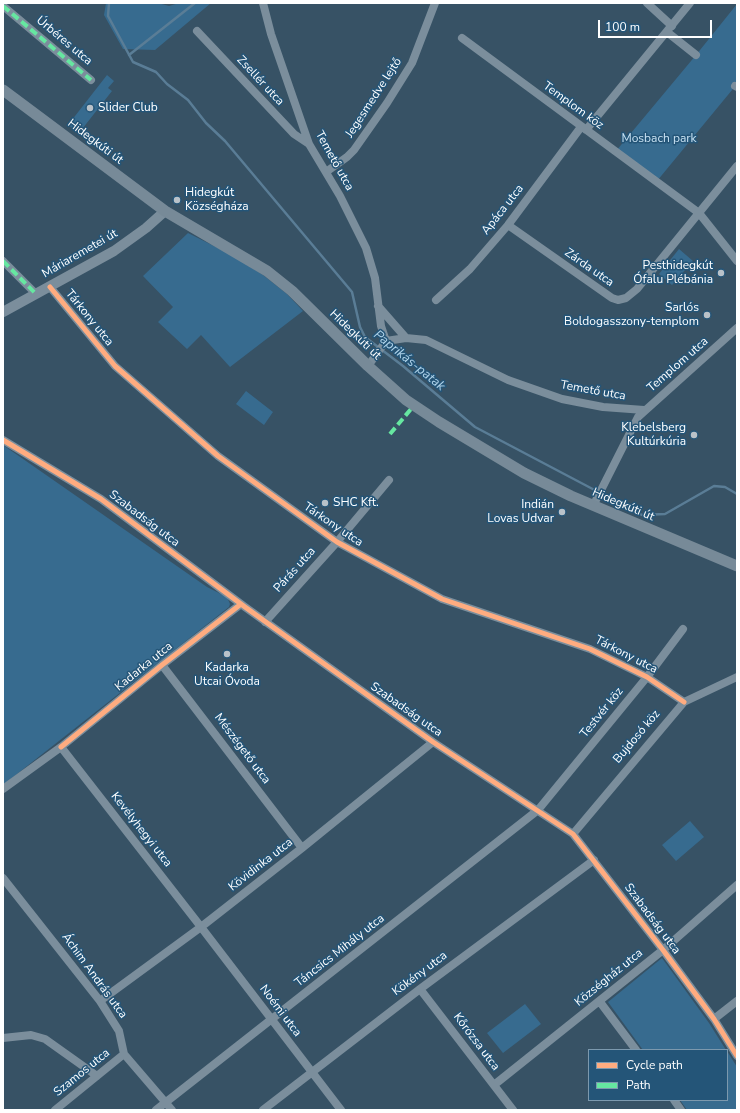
<!DOCTYPE html>
<meta charset="utf-8">
<style>
body{margin:0}
#map{position:relative;width:740px;height:1113px;overflow:hidden;background:#375265;font-family:"Nunito Sans",sans-serif}
canvas{display:block}
.frame{position:absolute;inset:0;border:4px solid #fff;pointer-events:none}
.legend{position:absolute;left:588px;top:1049px;width:140px;height:52px;box-sizing:border-box;background:#245578;border:1px solid #7c99ae;margin:0;padding:5px 7px;list-style:none;font-size:12px;color:#fff}
.legend li{display:flex;align-items:center;gap:8px;height:20px}
.legend b{width:20px;border:1px solid #7c99ae}
.scale{position:absolute;left:598px;top:20px;width:114px;height:18px;box-sizing:border-box;border:2px solid #fff;border-top:0;padding-left:5px;font-size:12px;line-height:14px;white-space:nowrap;color:#fff;-webkit-text-stroke:3px #245578;paint-order:stroke}
</style>
<div id="map">
<canvas width="740" height="1113"></canvas>
<div class="frame"></div>
<ul class="legend">
<li><b style="height:5px;background:#ffac80"></b>Cycle path</li>
<li><b style="height:5px;background:#66e7a1"></b>Path</li>
</ul>
<div class="scale">100 m</div>
</div>
<script>
const ctx = document.querySelector('canvas').getContext('2d');
ctx.lineJoin = 'round';
function paint(path, color) { ctx.fillStyle = color; ctx.fill(path, 'evenodd'); }
const shape = rows => new Path2D(rows.map(r => 'M' + r).join(''));
function stroke(path, color, width, dash) { ctx.strokeStyle = color; ctx.lineWidth = width; ctx.lineCap = dash ? 'butt' : 'round'; ctx.setLineDash(dash || []); ctx.stroke(path); }
function write(font, color, halo, rows, align = 'center') {
  ctx.font = font + ' "Nunito Sans",sans-serif'; ctx.lineWidth = 3; ctx.setLineDash([]); ctx.textBaseline = 'middle'; ctx.strokeStyle = halo; ctx.fillStyle = color; for (const [text, x, y, turn = 0] of rows) {
    ctx.save(); ctx.translate(x, y); ctx.rotate((+turn || 0) * Math.PI / 180); ctx.textAlign = isNaN(turn) ? turn : align; if (halo) ctx.strokeText(text, 0, 0); ctx.fillText(text, 0, 0); ctx.restore();
  }
}
const green = shape([
 [106,3,158,3,169,6,179,3,211,3,155,50,123,49,104,15],
 [737,4,737,84,657,181,616,151,696,55],
 [107,75,114,81,108,88,112,91,79,133,68,125],
 [188,233,232,255,263,275,287,294,303,311,230,367,201,335,187,349,158,322,173,307,143,276],
 [679,249,693,261,672,285,659,274],
 [246,391,273,412,264,425,236,404],
 [3,445,207,587,227,597,230,604,229,607,3,785],
 [690,821,704,837,676,861,662,845],
 [662,958,709,1023,726,1050,643,1050,608,1002],
 [525,1004,541,1024,503,1053,487,1033],
 [727,1051,737,1067,737,1110,687,1110,680,1100,727,1100]
]);
const stream = shape([
 [109,3,108,16,133,62,156,72,167,84,188,100,206,123,225,141,352,292,360,327,365,337,403,366,475,427,642,515,665,514,714,486,725,487,737,494],
 [129,55,195,3]
]);
const minor = shape([
 [263,3,271,34,309,144,340,196,366,248,375,278,381,326,386,341],
 [647,3,672,26],
 [3,6,91,80],
 [197,31,294,134,309,144],
 [667,32,696,55],
 [462,38,699,213,737,261],
 [735,86,737,87],
 [586,130,690,3],
 [326,172,347,157,354,150,387,103,412,63,435,3],
 [508,225,612,298,618,300,626,298,637,289,737,166],
 [3,261,36,294],
 [50,287,115,366,218,456,337,542,442,599,590,649,647,677,684,702],
 [436,300,470,269,508,225,581,127],
 [378,306,406,338],
 [386,341,406,338,426,340,508,380,562,399,603,407,644,410],
 [368,366,386,341],
 [3,440,101,499,245,607,433,742,573,834,663,950,714,1019,737,1056],
 [593,506,638,417,737,328],
 [265,622,337,542,389,480],
 [162,665,302,848],
 [61,747,201,927,341,1110],
 [3,789,61,747,162,665,241,604],
 [573,834,684,702,737,677],
 [3,878,100,1001,119,1031,124,1054,172,1110],
 [420,989,513,1110],
 [100,1001,201,927,302,848,433,742],
 [600,1002,636,1050],
 [714,1019,737,1001],
 [3,1038,31,1035,45,1039,97,1076],
 [494,1085,663,950,737,885],
 [674,1100,681,1110],
 [55,1110,124,1054],
 [156,1110,538,810,647,677,683,629],
 [263,1110,420,989,594,860]
]);
const tertiary = shape([
 [3,312,114,251,146,228,165,211]
]);
const secondary = shape([
 [3,90,165,211,267,271,292,291,368,366,406,400,439,422,524,473,571,496,737,566]
]);
const quiet = shape([
 [3,6,91,80],
 [3,261,36,294],
 [390,434,411,409]
]);
const cycleway = shape([
 [50,287,115,366,218,456,337,542,442,599,590,649,647,677,684,702],
 [3,440,101,499,245,607,433,742,573,834,663,950,714,1019,737,1056],
 [61,747,162,665,241,604]
]);
const markers = [
 [90,108,4,"#b9c2c9"],
 [177,200,4,"#b9c2c9"],
 [721,273,4,"#b9c2c9"],
 [707,315,4,"#b9c2c9"],
 [694,435,4,"#b9c2c9"],
 [325,503,4,"#b9c2c9"],
 [562,512,4,"#b9c2c9"],
 [227,654,4,"#b9c2c9"]
];
const streetNames = [
 ["Úrbéres utca",64,41,40],
 ["Zsellér utca",260,81,47],
 ["Jegesmedve lejtő",374,98,-57],
 ["Templom köz",573,106,36],
 ["Hidegkúti út",95,142,37],
 ["Temető utca",334,161,61],
 ["Apáca utca",503,210,-52],
 ["Máriaremetei út",80,254,-30],
 ["Zárda utca",589,268,35],
 ["Tárkony utca",89,318,51],
 ["Hidegkúti út",355,335,44],
 ["Templom utca",678,365,-41],
 ["Temető utca",593,391,10],
 ["Hidegkúti út",623,505,23],
 ["Szabadság utca",144,519,37],
 ["Tárkony utca",333,525,34],
 ["Párás utca",295,570,-48],
 ["Tárkony utca",626,655,27],
 ["Kadarka utca",144,667,-39],
 ["Szabadság utca",406,710,35],
 ["Testvér köz",602,713,-51],
 ["Bujdosó köz",637,737,-50],
 ["Mészégető utca",242,749,53],
 ["Kevélyhegyi utca",141,830,52],
 ["Kövidinka utca",261,865,-38],
 ["Szabadság utca",652,919,53],
 ["Táncsics Mihály utca",340,951,-38],
 ["Kökény utca",420,974,-37],
 ["Áchim András utca",94,976,54],
 ["Községház utca",609,978,-39],
 ["Noémi utca",280,1011,53],
 ["Kőrózsa utca",476,1042,53],
 ["Szamos utca",82,1073,-39]
];
const poiNames = [
 ["Slider Club",98,108,"left"],
 ["Hidegkút",185,193,"left"],
 ["Községháza",185,207,"left"],
 ["Pesthidegkút",713,266],
 ["Ófalu Plébánia",713,280],
 ["Sarlós",699,308],
 ["Boldogasszony-templom",699,322],
 ["Klebelsberg",686,428],
 ["Kultúrkúria",686,442],
 ["SHC Kft.",333,503,"left"],
 ["Indián",554,505],
 ["Lovas Udvar",554,519],
 ["Kadarka",227,668,"center"],
 ["Utcai Óvoda",227,682,"center"]
];
const parkNames = [
 ["Mosbach park",659,139]
];
const waterNames = [
 ["Paprikás-patak",409,361,39]
];
paint(green, '#376b8f');
stroke(stream, '#5a7d96', 2.5);
stroke(minor, '#7b8e9c', 8);
stroke(tertiary, '#7b8e9c', 10);
stroke(secondary, '#778a98', 11);
stroke(quiet, '#66e7a1', 4, [8, 4]);
stroke(cycleway, '#ffac80', 5);
for (const [x, y, r, color] of markers) { const dot = new Path2D(); dot.arc(x, y, r, 0, 2 * Math.PI); ctx.fillStyle = color; ctx.fill(dot); stroke(dot, '#245578', 1.5); }
write('12px', '#fff', '#245578', streetNames);
write('12px', '#fff', '#245578', poiNames, 'right');
write('12px', '#c8e2f3', '#245578', parkNames);
write('italic 13px', '#b0d4eb', '#245578', waterNames);
</script>
